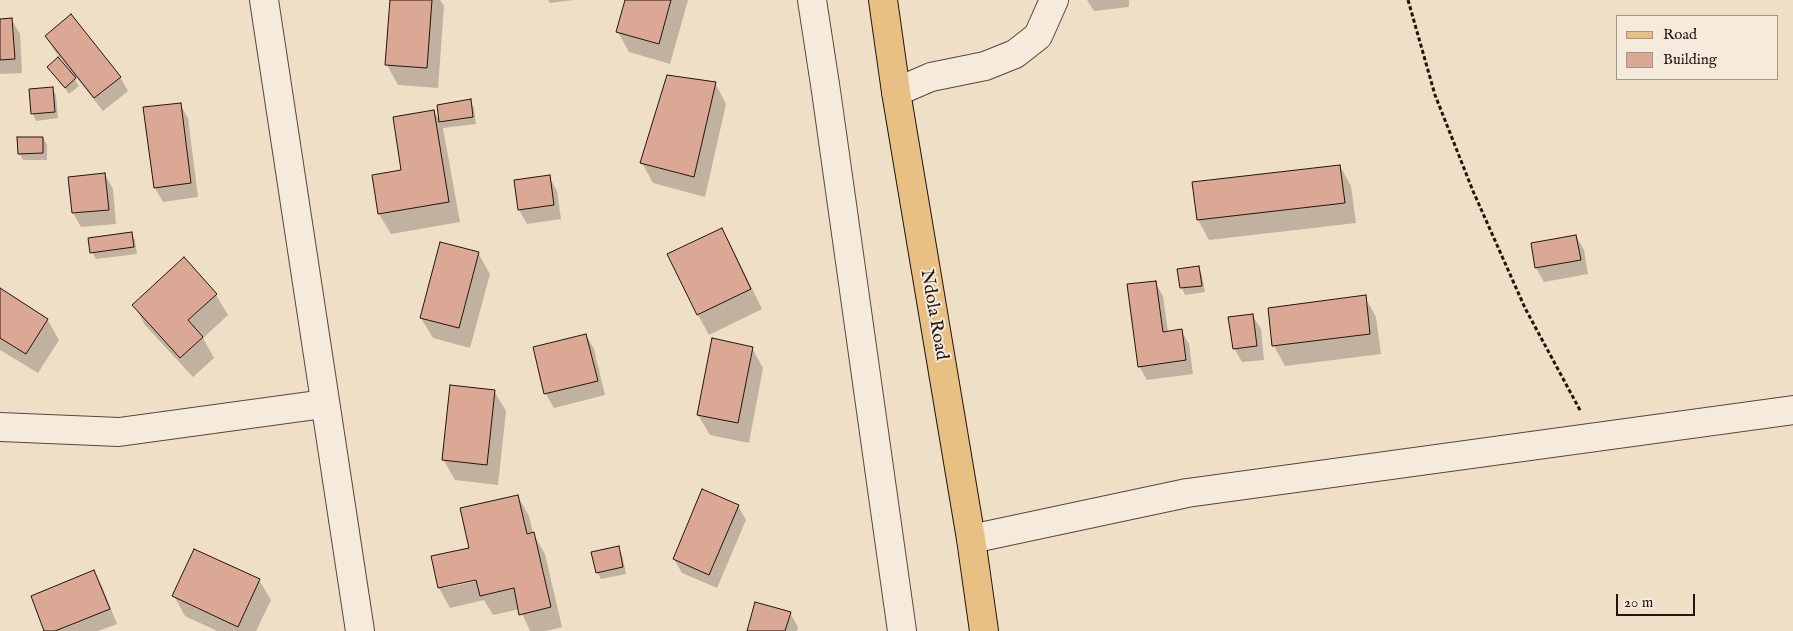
<!DOCTYPE html>
<style>
body{margin:0}
#map{position:relative;width:1793px;height:631px;overflow:hidden;background:#f0dfc7;font-family:"IM FELL English",serif}
canvas{display:block}
.legend{position:absolute;left:1616px;top:15px;width:162px;height:65px;box-sizing:border-box;background:#f5eadb;border:1px solid #a19489;margin:0;padding:6px 9px;list-style:none;font-size:15px;color:#23140e}
.legend li{display:flex;align-items:center;gap:10px;height:25px}
.legend b{width:25px;border:1px solid #a19489}
.scale{position:absolute;left:1616px;top:594px;width:79px;height:22px;box-sizing:border-box;border:2px solid #23140e;border-top:0;padding-left:6px;font-size:15px;line-height:18px;white-space:nowrap;color:#23140e;-webkit-text-stroke:4px #f5eadb;paint-order:stroke}
</style>
<div id="map">
<canvas width="1793" height="631"></canvas>
<ul class="legend">
<li><b style="height:6px;background:#e8c084"></b>Road</li>
<li><b style="height:14px;background:#dba895"></b>Building</li>
</ul>
<div class="scale">20 m</div>
</div>
<script>
const ctx = document.querySelector('canvas').getContext('2d');
ctx.lineJoin = 'round';
function paint(path, color) { ctx.fillStyle = color; ctx.fill(path, 'evenodd'); }
const shape = rows => new Path2D(rows.map(r => 'M' + r).join(''));
function stroke(path, color, width, dash) { ctx.strokeStyle = color; ctx.lineWidth = width; ctx.lineCap = dash ? 'butt' : 'round'; ctx.setLineDash(dash || []); ctx.stroke(path); }
function write(font, color, halo, rows, align = 'center') {
  ctx.font = font + ' "IM FELL English",serif'; ctx.lineWidth = 4; ctx.setLineDash([]); ctx.textBaseline = 'middle'; ctx.strokeStyle = halo; ctx.fillStyle = color; for (const [text, x, y, turn = 0] of rows) {
    ctx.save(); ctx.translate(x, y); ctx.rotate((+turn || 0) * Math.PI / 180); ctx.textAlign = isNaN(turn) ? turn : align; if (halo) ctx.strokeText(text, 0, 0); ctx.fillText(text, 0, 0); ctx.restore();
  }
}
const shadow = shape([
 [392,0,440,0,444,6,438,88,398,85,387,65],
 [548,0,573,0,550,3],
 [626,0,688,0,670,64,629,52,618,32],
 [1087,0,1129,0,1129,7,1094,11],
 [0,20,12,20,20,34,22,73,0,74],
 [46,36,120,77,128,91,103,111,76,77,74,78,79,86,69,94,49,67,68,71,70,70,54,50],
 [715,83,726,104,705,197,653,183,642,163],
 [52,88,56,95,58,118,36,121,33,114,30,90],
 [470,101,474,108,476,124,443,128,460,222,391,234,379,214,434,111,441,124,438,106],
 [180,104,188,118,198,197,163,202,155,188],
 [43,138,47,145,47,160,23,160,19,153],
 [1340,166,1351,186,1356,223,1209,240,1198,220,1194,183],
 [105,175,113,189,116,224,81,227,73,213],
 [549,177,557,191,561,219,527,224,519,210],
 [722,229,733,249,762,309,709,335,698,315,669,255],
 [131,233,135,240,137,254,96,259,92,252],
 [1576,236,1584,250,1588,274,1544,282,1536,268],
 [478,253,490,274,470,348,433,338,421,318],
 [183,259,216,295,228,315,203,338,214,358,193,377,145,325,134,305],
 [1199,268,1202,275,1205,292,1185,295,1182,288,1179,270],
 [1155,282,1163,296,1168,332,1181,330,1189,344,1193,374,1147,380,1139,366],
 [0,290,47,319,59,340,38,373,0,350],
 [1365,297,1376,317,1381,354,1285,366,1274,346,1269,309],
 [1252,315,1261,329,1264,360,1242,362,1234,348],
 [586,335,594,349,605,395,554,408,546,394,534,348],
 [752,348,763,368,749,443,710,435,698,415],
 [494,391,506,411,498,485,455,480,443,459],
 [518,496,529,516,533,533,545,554,562,627,546,631,530,631,520,609,493,615,484,600,450,608,439,588,471,549],
 [482,577,482,580,444,588,444,585],
 [738,506,746,520,717,588,682,573,674,559],
 [618,548,622,555,626,574,601,579,597,572],
 [94,572,102,586,117,624,98,631,46,631],
 [259,580,271,600,256,631,217,631,185,616,174,596],
 [790,613,798,627,797,631,748,631]
]);
const building = shape([
 [390,0,432,0,427,68,385,65,390,0],
 [625,0,671,0,659,44,616,32,625,0],
 [71,14,121,77,94,98,45,36,71,14],
 [12,18,15,59,0,60,0,19,12,18],
 [58,57,76,78,65,88,47,67,58,57],
 [667,75,716,82,694,177,640,163,667,75],
 [53,87,55,112,31,114,29,89,53,87],
 [471,99,473,117,439,122,437,105,471,99],
 [181,103,191,183,154,188,143,107,181,103],
 [434,110,449,202,378,214,372,175,401,170,393,117,434,110],
 [17,137,43,137,43,153,18,154,17,137],
 [1340,165,1345,203,1197,220,1192,182,1340,165],
 [105,173,109,210,72,213,68,177,105,173],
 [550,175,554,205,518,210,514,180,550,175],
 [722,228,751,289,697,315,667,254,722,228],
 [132,232,134,247,90,253,88,238,132,232],
 [1576,235,1581,260,1535,268,1531,243,1576,235],
 [440,242,479,252,459,328,420,318,440,242],
 [184,257,217,294,188,320,203,337,180,358,132,305,184,257],
 [1199,266,1202,286,1180,288,1177,269,1199,266],
 [1156,281,1163,332,1182,329,1186,360,1138,367,1127,284,1156,281],
 [0,288,48,319,26,354,0,338,0,288],
 [1366,295,1370,334,1272,346,1268,308,1366,295],
 [1253,314,1257,346,1233,349,1228,317,1253,314],
 [586,334,598,381,544,394,533,347,586,334],
 [712,338,753,347,738,423,697,415,712,338],
 [450,385,495,390,487,465,442,460,450,385],
 [702,489,739,505,709,575,673,559,702,489],
 [518,495,527,534,534,532,551,607,519,615,514,588,480,596,476,580,438,588,431,556,469,548,460,508,518,495],
 [619,546,623,567,596,573,591,552,619,546],
 [194,549,260,579,238,627,172,596,194,549],
 [94,570,110,609,55,631,44,631,31,596,94,570],
 [755,602,791,612,785,631,747,631,755,602]
]);
const path = shape([
 [1408,0,1435,95,1473,191,1525,308,1581,412]
]);
const minor = shape([
 [264,0,360,631],
 [812,0,826,91,902,631],
 [896,92,931,77,985,66,1015,54,1038,36,1054,0],
 [0,427,119,432,324,404],
 [971,539,1187,493,1793,410]
]);
const major = shape([
 [883,0,896,92,971,539,984,631]
]);
const streetNames = [
 ["Ndola Road",933,315,80]
];
paint(shadow, '#0003');
paint(building, '#dba895');
stroke(building, '#23140e', 1);
stroke(minor, '#56473c', 30);
stroke(major, '#23140e', 30);
stroke(path, '#23140e', 3, [4, 2.5]);
stroke(minor, '#f5eadb', 28);
stroke(major, '#e8c084', 28);
write('18px', '#23140e', '#f5eadb', streetNames);
</script>
